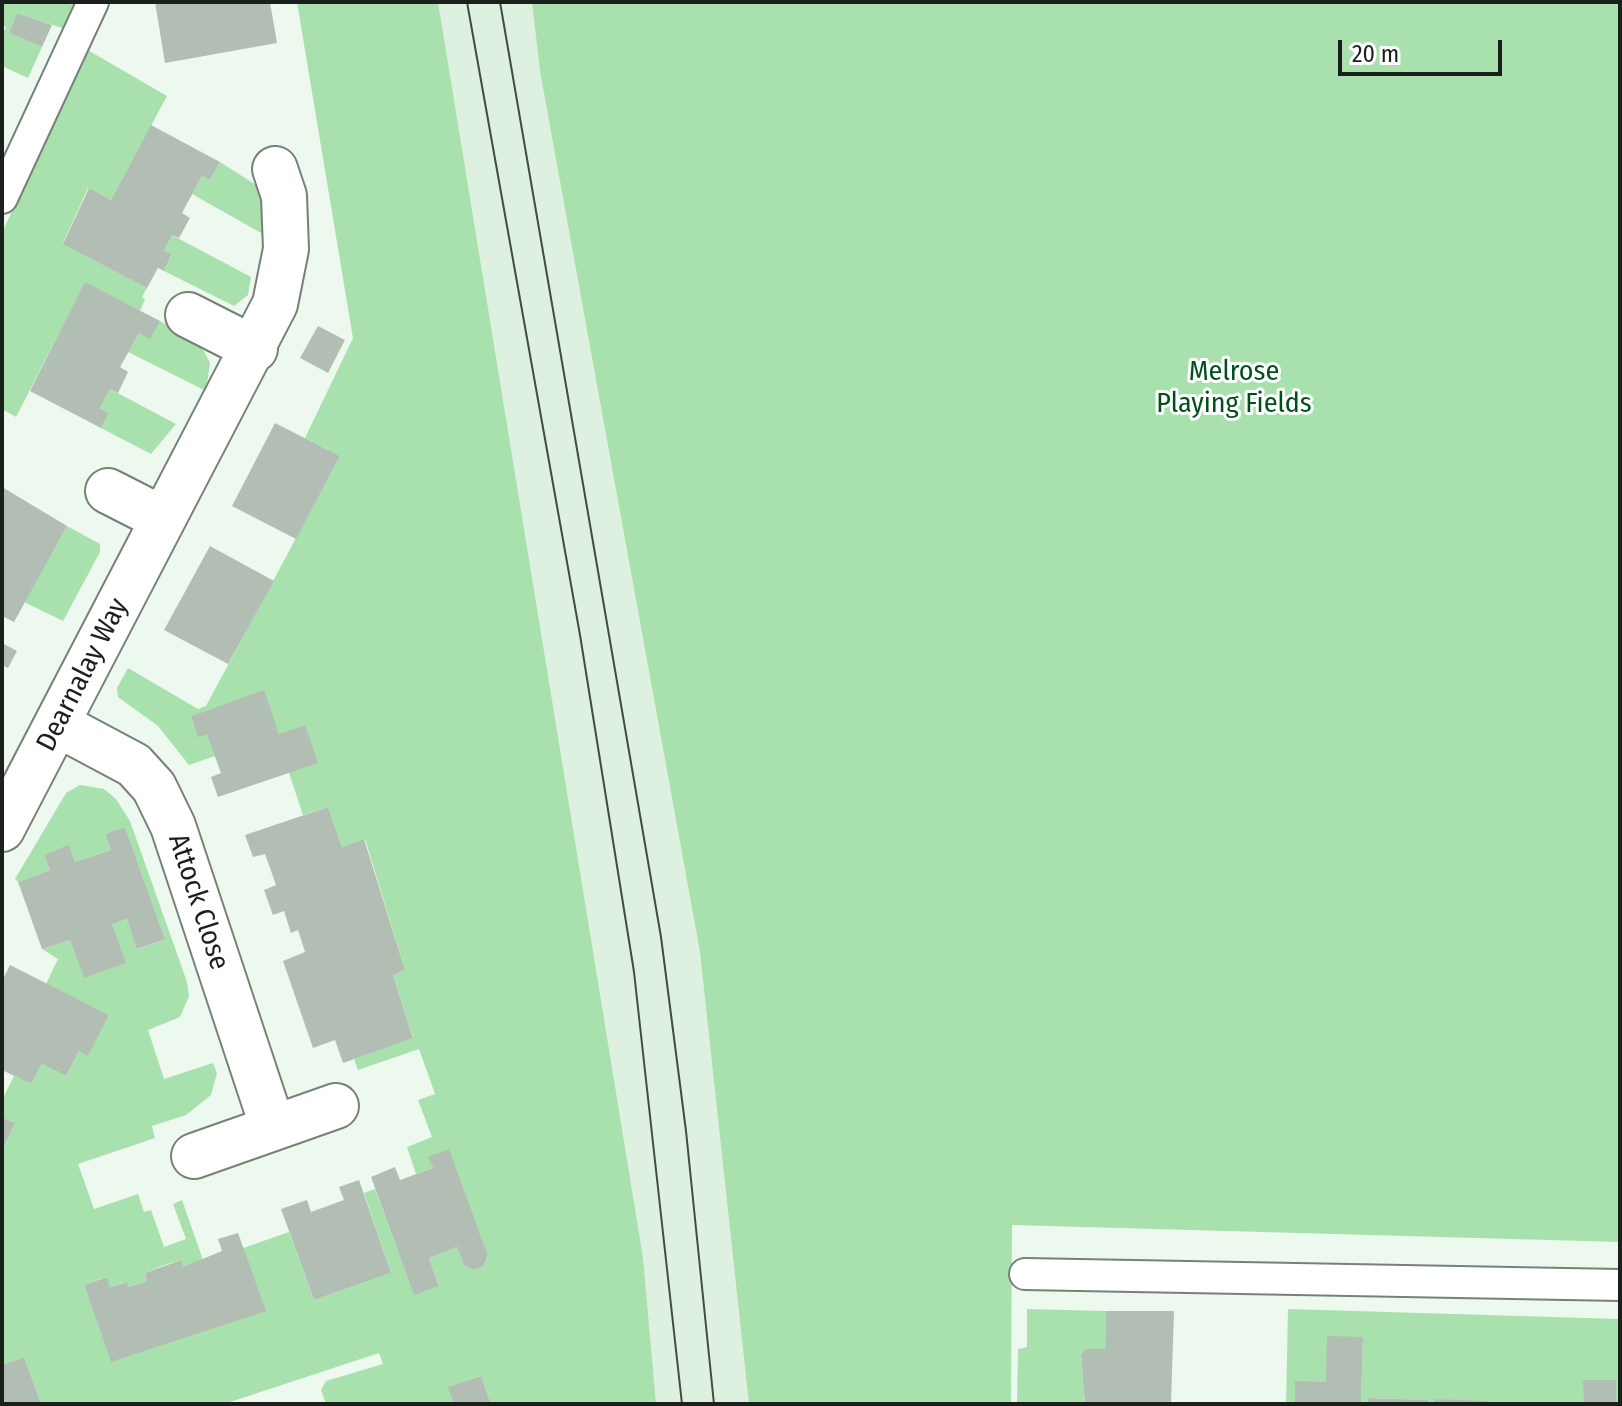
<!DOCTYPE html>
<style>
body{margin:0}
#map{position:relative;width:1622px;height:1406px;overflow:hidden;background:#edf9ee;font-family:"Fira Sans Condensed",sans-serif}
canvas{display:block}
.frame{position:absolute;inset:0;border:4px solid #1c201c;pointer-events:none}
.scale{position:absolute;left:1338px;top:40px;width:164px;height:36px;box-sizing:border-box;border:4px solid #1c201c;border-top:0;padding-left:10px;font-size:24px;line-height:28px;white-space:nowrap;color:#1c201c;-webkit-text-stroke:6px #fff;paint-order:stroke}
</style>
<div id="map">
<canvas width="1622" height="1406"></canvas>
<div class="frame"></div>
<div class="scale">20 m</div>
</div>
<script>
const ctx = document.querySelector('canvas').getContext('2d');
ctx.lineJoin = 'round';
function paint(path, color) { ctx.fillStyle = color; ctx.fill(path, 'evenodd'); }
const shape = rows => new Path2D(rows.map(r => 'M' + r).join(''));
function stroke(path, color, width, dash) { ctx.strokeStyle = color; ctx.lineWidth = width; ctx.lineCap = dash ? 'butt' : 'round'; ctx.setLineDash(dash || []); ctx.stroke(path); }
function write(font, color, halo, rows, align = 'center') {
  ctx.font = font + ' "Fira Sans Condensed",sans-serif'; ctx.lineWidth = 6; ctx.setLineDash([]); ctx.textBaseline = 'middle'; ctx.strokeStyle = halo; ctx.fillStyle = color; for (const [text, x, y, turn = 0] of rows) {
    ctx.save(); ctx.translate(x, y); ctx.rotate((+turn || 0) * Math.PI / 180); ctx.textAlign = isNaN(turn) ? turn : align; if (halo) ctx.strokeText(text, 0, 0); ctx.fillText(text, 0, 0); ctx.restore();
  }
}
const built = shape([
 [297,2,759,2,1011,1348,1011,1404,530,1404]
]);
const green = shape([
 [2,2,81,2,68,30,17,13,9,33,42,47,28,78,2,66,2,35,6,27,2,25],
 [297,2,438,2,643,1258,656,1404,491,1404,481,1376,449,1387,454,1404,326,1404,321,1390,326,1381,383,1364,379,1353,224,1404,41,1404,24,1357,2,1365,2,1151,15,1123,2,1117,2,1100,14,1076,31,1084,42,1064,66,1076,79,1051,88,1055,109,1015,46,984,58,959,42,949,70,940,84,977,125,963,112,924,127,919,138,949,165,939,125,827,105,834,111,850,75,862,69,846,44,855,50,870,18,882,15,879,66,793,80,785,104,789,116,799,130,821,187,982,189,996,180,1017,148,1030,164,1079,213,1063,217,1073,211,1095,186,1115,152,1126,155,1138,78,1164,94,1209,138,1194,144,1212,151,1210,164,1247,186,1239,173,1204,182,1200,203,1260,183,1267,180,1260,162,1266,145,1273,147,1281,128,1287,126,1282,110,1287,106,1277,84,1285,111,1361,243,1248,289,1232,314,1300,391,1273,364,1193,375,1189,414,1294,439,1285,429,1258,457,1247,464,1265,473,1270,483,1267,488,1257,449,1150,429,1158,433,1168,416,1174,407,1147,432,1137,418,1100,435,1094,419,1049,358,1070,354,1059,413,1037,393,975,405,970,365,839,342,847,328,807,303,815,289,773,304,726,279,734,263,691,191,716,198,736,207,735,215,756,189,765,158,726,118,697,117,688,128,668,198,709,206,706,340,456,305,438,353,338],
 [532,2,1620,2,1620,1242,1012,1225,1011,1404,749,1404,700,952,540,71],
 [86,49,167,96,111,200,88,188,63,243,147,288,142,297,145,299,140,311,85,283,16,417,2,409,2,233],
 [220,162,264,190,268,223,263,234,192,194,202,176,210,180],
 [172,235,251,277,248,295,234,306,164,271,172,255,164,251],
 [160,321,190,338,204,351,210,363,206,391,128,352,139,333],
 [110,389,176,424,151,454,101,428,109,413,100,408],
 [67,526,100,544,100,552,63,621,24,602],
 [1027,1309,1106,1311,1105,1349,1081,1355,1085,1404,1017,1404,1018,1349,1027,1347],
 [1288,1309,1620,1319,1620,1404,1616,1404,1616,1380,1584,1380,1584,1404,1489,1404,1434,1399,1434,1404,1428,1404,1427,1400,1368,1398,1368,1404,1361,1404,1363,1338,1326,1382,1296,1382,1295,1404,1286,1404]
]);
const building = shape([
 [155,2,270,2,277,43,165,63],
 [17,13,52,25,42,47,9,33],
 [151,125,220,162,210,180,202,176,182,213,190,218,179,238,172,235,164,251,172,254,164,271,158,268,147,288,63,244,89,188,111,200],
 [85,282,160,321,150,339,139,333,120,367,128,372,118,393,110,389,100,408,109,413,101,428,30,391],
 [318,326,345,340,328,373,300,358],
 [275,423,340,456,296,539,232,506],
 [2,487,67,526,14,622,2,616],
 [210,546,274,581,228,664,164,630],
 [2,643,17,651,8,668,2,665],
 [264,690,279,734,305,725,318,763,218,797,211,777,221,773,207,735,198,737,191,716],
 [328,807,342,847,364,839,405,970,393,975,413,1038,343,1063,335,1040,313,1048,283,961,305,952,298,930,291,933,284,911,273,915,264,890,276,885,265,854,253,857,245,835],
 [125,827,165,939,137,949,127,919,112,924,126,963,84,978,70,940,42,949,18,882,50,870,44,855,69,845,75,862,111,850,105,834],
 [10,965,109,1015,88,1056,79,1051,66,1076,42,1064,31,1084,2,1070,2,981],
 [2,1117,15,1123,2,1151],
 [449,1149,488,1256,483,1267,473,1270,464,1265,457,1247,429,1258,439,1286,414,1295,371,1177,395,1167,400,1180,433,1168,428,1157],
 [359,1180,391,1273,314,1300,281,1209,307,1200,311,1212,344,1200,339,1187],
 [238,1233,266,1311,111,1362,84,1285,107,1277,110,1287,127,1282,128,1287,147,1281,145,1273,181,1260,183,1267,222,1251,218,1239],
 [1106,1311,1174,1311,1171,1404,1085,1404,1081,1355,1086,1349,1105,1349],
 [1327,1336,1363,1337,1361,1404,1295,1404,1295,1381,1326,1382],
 [24,1357,41,1404,2,1404,2,1365],
 [481,1376,491,1404,454,1404,448,1387],
 [1583,1380,1616,1380,1616,1404,1584,1404],
 [1368,1398,1428,1400,1428,1404,1368,1404],
 [1434,1399,1489,1401,1489,1404,1434,1404]
]);
const lane = shape([
 [2,198,93,2],
 [1025,1274,1620,1285]
]);
const street = shape([
 [188,315,255,349],
 [108,491,163,519],
 [59,725,134,765,154,787,173,826,273,1128],
 [2,829,275,304,286,249,284,196,275,169],
 [194,1156,336,1106]
]);
const tram = shape([
 [467,2,580,635,634,972,682,1404],
 [500,2,661,937,686,1131,714,1404]
]);
const parkNames = [
 ["Melrose",1234,372],
 ["Playing Fields",1234,404]
];
const streetNames = [
 ["Dearnalay Way",83,675,-63],
 ["Attock Close",198,902,72]
];
paint(built, '#def1e0');
paint(green, '#a8e1ad');
paint(building, '#b2beb3');
stroke(lane, '#778177', 34);
stroke(street, '#778177', 48);
stroke(lane, '#fff', 30);
stroke(street, '#fff', 44);
stroke(tram, '#454a45', 2);
write('28px', '#005119', '#fff', parkNames);
write('28px', '#1c201c', '#fff', streetNames);
</script>
